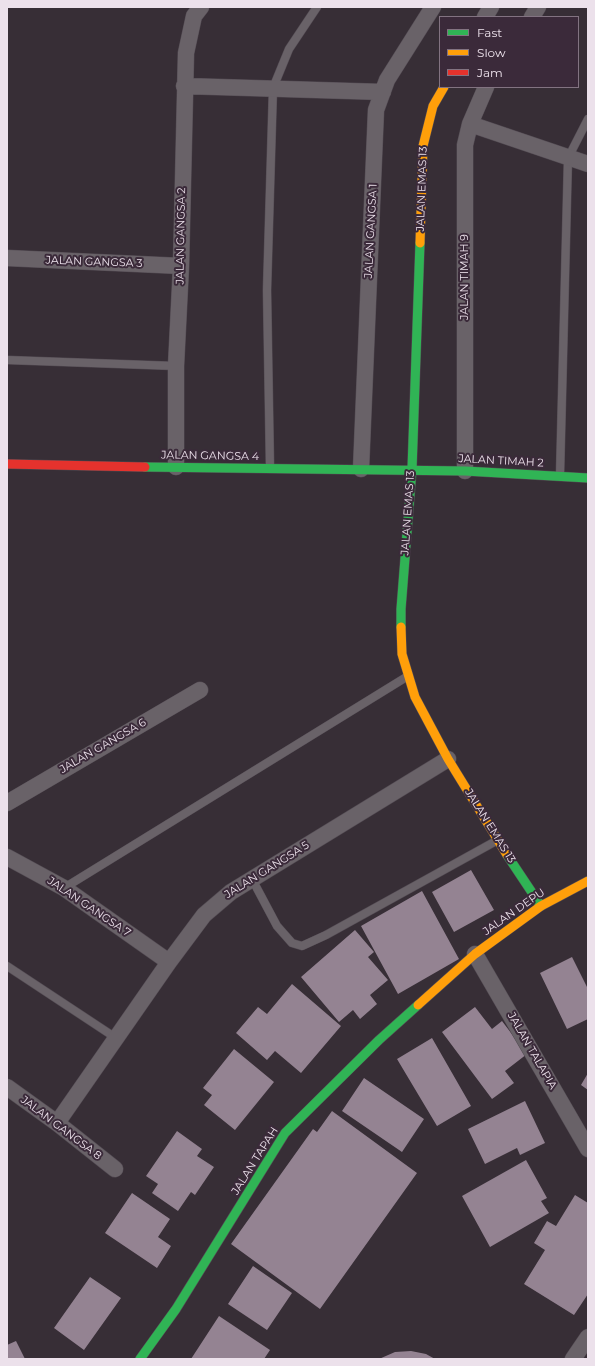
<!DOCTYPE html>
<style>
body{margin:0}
#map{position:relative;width:595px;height:1366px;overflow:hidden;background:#372e36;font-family:Montserrat,sans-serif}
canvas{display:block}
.frame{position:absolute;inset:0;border:8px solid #ece1eb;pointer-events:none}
.legend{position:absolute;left:439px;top:16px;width:140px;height:72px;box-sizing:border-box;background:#3b2a3a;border:1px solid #827381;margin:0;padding:5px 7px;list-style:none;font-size:12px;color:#ece1eb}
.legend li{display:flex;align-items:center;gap:8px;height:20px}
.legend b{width:20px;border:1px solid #827381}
</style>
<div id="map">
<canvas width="595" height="1366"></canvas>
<div class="frame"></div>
<ul class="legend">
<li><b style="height:5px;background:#30b455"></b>Fast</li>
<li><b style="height:5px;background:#ff9f0a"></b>Slow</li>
<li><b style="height:5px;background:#e5322d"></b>Jam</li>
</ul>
</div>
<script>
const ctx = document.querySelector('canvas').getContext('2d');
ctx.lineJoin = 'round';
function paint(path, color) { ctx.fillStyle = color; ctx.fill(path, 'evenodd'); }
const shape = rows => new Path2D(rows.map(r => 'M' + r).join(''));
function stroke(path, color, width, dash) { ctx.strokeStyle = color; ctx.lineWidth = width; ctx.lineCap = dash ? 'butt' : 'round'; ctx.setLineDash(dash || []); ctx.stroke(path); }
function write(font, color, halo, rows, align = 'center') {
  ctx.font = font + ' Montserrat,sans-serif'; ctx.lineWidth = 4; ctx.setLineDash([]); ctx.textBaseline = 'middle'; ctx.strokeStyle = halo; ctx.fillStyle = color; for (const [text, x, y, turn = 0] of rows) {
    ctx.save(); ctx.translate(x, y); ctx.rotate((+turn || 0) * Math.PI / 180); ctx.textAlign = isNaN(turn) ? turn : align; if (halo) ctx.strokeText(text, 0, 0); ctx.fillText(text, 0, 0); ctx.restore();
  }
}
const building = shape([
 [471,870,494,910,454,932,432,892],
 [422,891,459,959,398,994,361,926],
 [355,930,374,952,368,957,388,980,370,995,377,1004,360,1019,353,1010,339,1022,301,977],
 [572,957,588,989,588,1019,567,1029,540,973],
 [292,984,341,1026,301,1073,275,1051,267,1060,236,1033,258,1007,267,1014],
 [475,1007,492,1029,502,1021,527,1054,505,1071,514,1083,492,1099,442,1032],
 [432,1038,471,1106,437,1126,397,1059],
 [234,1049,274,1082,235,1130,204,1105,212,1095,203,1088],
 [588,1073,588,1090,581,1085],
 [364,1078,424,1119,402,1152,342,1111],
 [525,1101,545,1143,520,1155,517,1148,485,1164,468,1129],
 [332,1111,417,1173,320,1309,231,1244,313,1129,317,1132],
 [177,1131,202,1149,197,1156,214,1167,195,1195,191,1192,178,1211,152,1193,158,1184,146,1176],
 [526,1160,547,1198,541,1201,549,1213,490,1247,462,1196],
 [132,1193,170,1219,158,1237,171,1246,157,1268,105,1233],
 [575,1195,588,1203,588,1294,574,1315,524,1284,545,1250,534,1243,547,1221,556,1226],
 [253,1266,292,1293,267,1330,228,1304],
 [90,1277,121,1298,84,1350,54,1328],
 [219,1316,270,1350,264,1359,191,1359],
 [16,1341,25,1359,7,1359,7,1345],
 [411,1351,426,1354,435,1359,379,1359,395,1352]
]);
const lane = shape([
 [7,360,176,366],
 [270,468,267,290,273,88,289,49,317,7],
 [560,475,568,158,588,119],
 [252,879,277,926,292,943,302,946,326,935,496,841],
 [64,888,408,676],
 [7,966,116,1038]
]);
const street = shape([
 [485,17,491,7],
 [532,17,538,7],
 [184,86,383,92],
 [470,124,588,164],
 [7,258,181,266],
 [176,467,176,366,181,266,186,53,194,16,201,7],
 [361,469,376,110,387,80,433,7],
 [465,471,465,145,470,124,486,87],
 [7,803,200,690],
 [7,857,64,888,169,962],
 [475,954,588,1149],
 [7,1087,57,1123,115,1169],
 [57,1123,169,962,204,915,231,892,448,759],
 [573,1359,588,1337]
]);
const fast = shape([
 [145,467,465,471,588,478],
 [401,627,401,609,412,469,420,243],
 [507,855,541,906],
 [140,1359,176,1309,285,1133,379,1040,418,1005]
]);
const slow = shape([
 [420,243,423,146,433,106,444,87],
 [401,627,402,654,415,697,448,759,507,855],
 [418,1005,475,954,541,906,588,881]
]);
const jam = shape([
 [7,464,145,467]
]);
const streetNames = [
 ["JALAN EMAS 13",422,189,-88],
 ["JALAN GANGSA 1",371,231,-87],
 ["JALAN GANGSA 2",181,236,-89],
 ["JALAN GANGSA 3",94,262,2],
 ["JALAN TIMAH 9",465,277,-90],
 ["JALAN GANGSA 4",210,456,1],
 ["JALAN TIMAH 2",501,461,3],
 ["JALAN EMAS 13",408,513,-86],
 ["JALAN GANGSA 6",103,746,-30],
 ["JALAN EMAS 13",490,826,58],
 ["JALAN GANGSA 5",267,870,-32],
 ["JALAN GANGSA 7",89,907,34],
 ["JALAN DEPU",514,912,-35],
 ["JALAN TALAPIA",532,1051,60],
 ["JALAN GANGSA 8",61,1128,37],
 ["JALAN TAPAH",255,1161,-58]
];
paint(building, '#948392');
stroke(lane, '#534b53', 9);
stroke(street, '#534b53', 17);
stroke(fast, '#534b53', 10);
stroke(slow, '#534b53', 10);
stroke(jam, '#534b53', 10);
stroke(lane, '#696268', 8);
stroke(street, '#696268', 16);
stroke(fast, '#30b455', 9);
stroke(slow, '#ff9f0a', 9);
stroke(jam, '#e5322d', 9);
write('11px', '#ece1eb', '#3b2a3a', streetNames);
</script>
